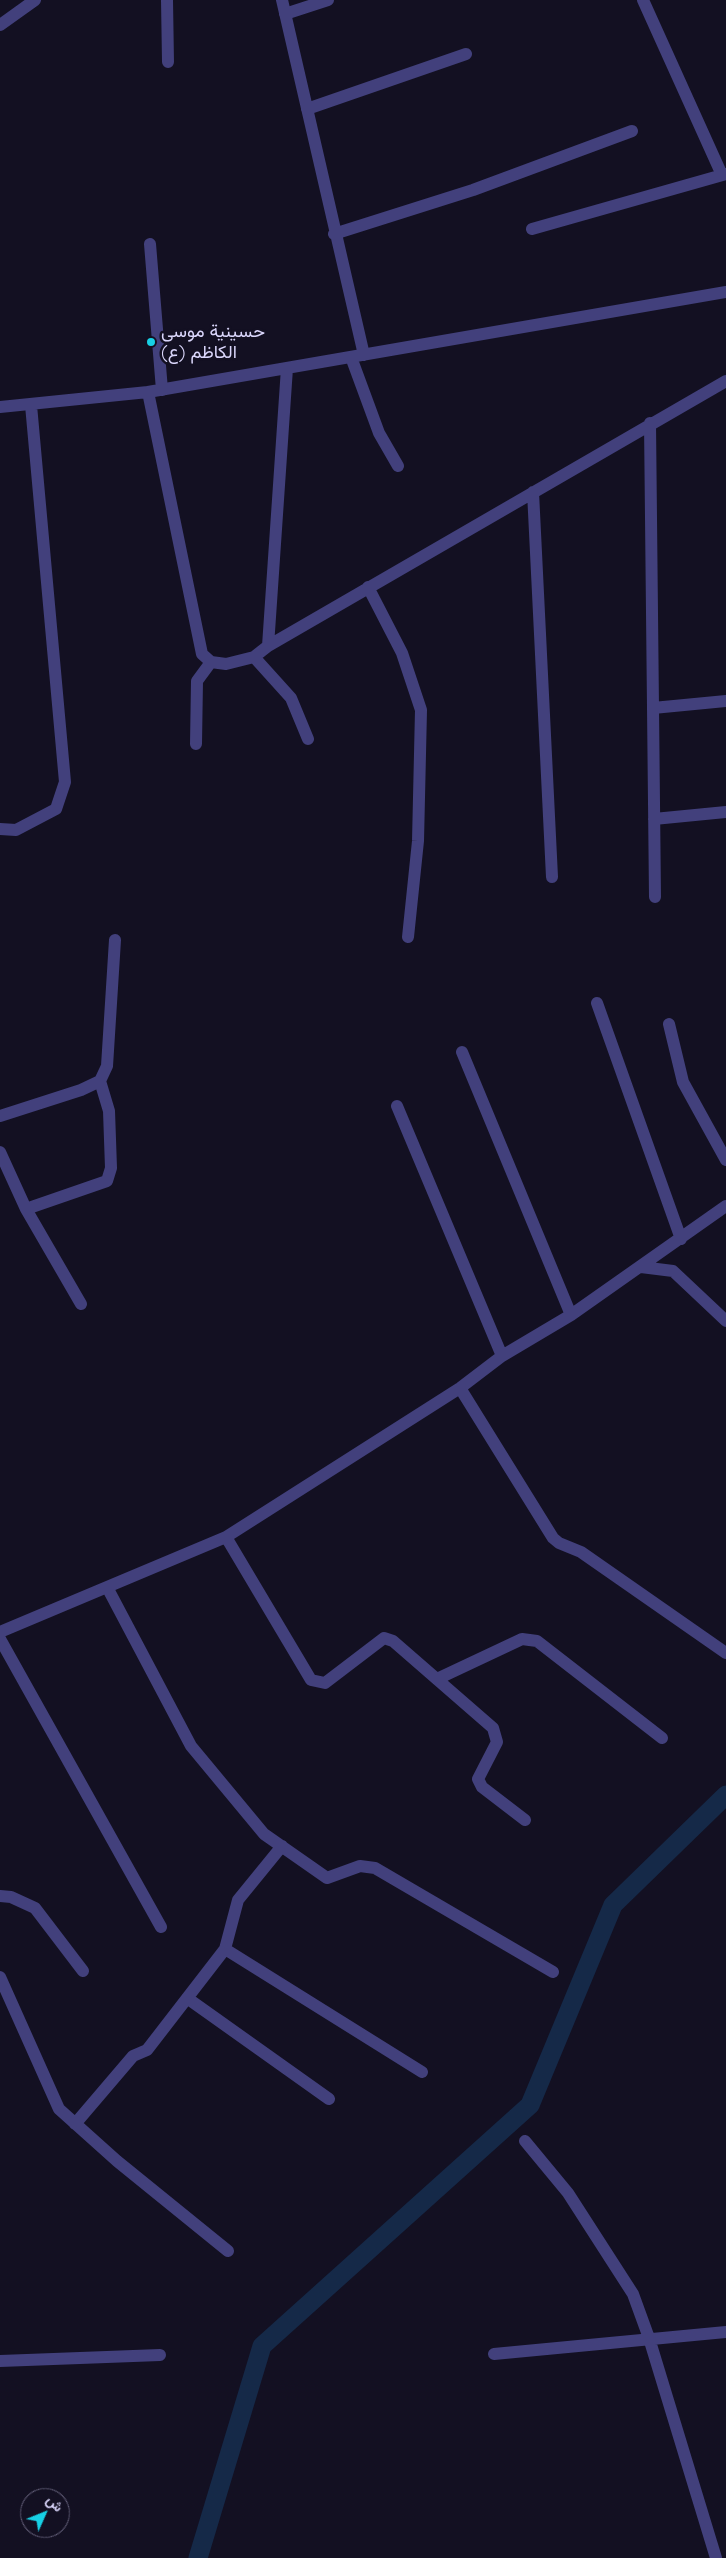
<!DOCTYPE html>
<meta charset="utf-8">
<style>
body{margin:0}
#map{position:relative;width:726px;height:2558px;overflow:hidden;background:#131022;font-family:Quicksand,Vazirmatn,sans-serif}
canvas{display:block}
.north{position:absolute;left:20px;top:2488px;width:50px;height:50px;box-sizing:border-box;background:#131022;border:1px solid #635f79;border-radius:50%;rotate:46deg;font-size:14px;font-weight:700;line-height:20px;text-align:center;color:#dad6fb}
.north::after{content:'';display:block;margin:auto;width:18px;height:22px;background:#17d0e5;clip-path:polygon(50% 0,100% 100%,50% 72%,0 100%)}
</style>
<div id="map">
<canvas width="726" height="2558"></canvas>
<div class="north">ش</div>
</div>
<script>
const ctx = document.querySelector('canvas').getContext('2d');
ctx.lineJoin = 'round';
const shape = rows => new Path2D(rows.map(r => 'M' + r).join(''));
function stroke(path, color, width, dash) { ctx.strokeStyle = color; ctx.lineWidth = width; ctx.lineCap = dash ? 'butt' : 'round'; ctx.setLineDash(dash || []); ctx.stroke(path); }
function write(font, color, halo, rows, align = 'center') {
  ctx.font = font + ' Quicksand,Vazirmatn,sans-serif'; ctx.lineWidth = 5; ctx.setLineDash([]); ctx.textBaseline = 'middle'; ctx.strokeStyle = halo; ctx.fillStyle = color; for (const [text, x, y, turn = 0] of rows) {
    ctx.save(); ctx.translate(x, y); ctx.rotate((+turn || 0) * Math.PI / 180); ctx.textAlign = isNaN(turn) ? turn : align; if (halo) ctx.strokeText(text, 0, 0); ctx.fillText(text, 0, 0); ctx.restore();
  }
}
const canal = shape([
 [198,2558,262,2346,530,2105,613,1905,726,1795]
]);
const street = shape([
 [167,0,168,62],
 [282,0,364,355],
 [643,0,722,175],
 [285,14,328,0],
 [0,25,35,0],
 [307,109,466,54],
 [532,229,726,174],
 [334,234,473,190,632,131],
 [150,244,162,390],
 [351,357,379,433,398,466],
 [148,392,202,654,211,662,226,664,254,657,268,646,726,381],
 [0,407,148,392,726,292],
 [650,423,655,897],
 [533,492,552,877],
 [368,587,402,653,421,710,418,841,408,937],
 [268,646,287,368],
 [254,657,291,698,308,739],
 [653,708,726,701],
 [196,744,197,681,211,662],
 [654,819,726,812],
 [0,829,16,830,56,809,65,782,31,405],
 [597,1003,681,1239],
 [669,1024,683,1082,726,1160],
 [462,1052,571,1315],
 [397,1106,502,1356],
 [0,1116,81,1090,100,1081,107,1066,115,940],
 [0,1152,26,1209,81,1304],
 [26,1209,107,1181,111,1168,109,1111,100,1081],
 [641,1267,673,1271,726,1321],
 [460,1388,553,1538,559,1543,581,1552,726,1653],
 [226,1537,311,1680,325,1683,384,1638,393,1641,493,1728,497,1742,478,1779,482,1787,525,1820],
 [107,1587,191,1746,264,1834,327,1878,360,1866,375,1868,553,1972],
 [0,1632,226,1537,460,1388,502,1356,571,1315,726,1206],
 [0,1639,161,1927],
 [437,1679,522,1639,537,1641,662,1738],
 [0,1896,11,1897,35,1908,83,1971],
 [225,1949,422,2072],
 [0,1977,59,2109,117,2161,228,2251],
 [187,1998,329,2099],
 [75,2124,133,2056,147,2050,225,1949,238,1900,282,1846],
 [525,2141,568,2193,633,2294,649,2338,716,2558],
 [494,2354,726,2332],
 [0,2361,160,2355]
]);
const markers = [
 [151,342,5,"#17d0e5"]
];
const poiNames = [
 ["حسينية موسى",161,332],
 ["الكاظم (ع)",161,353]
];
stroke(canal, '#152948', 19);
stroke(street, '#42407c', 12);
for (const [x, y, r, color] of markers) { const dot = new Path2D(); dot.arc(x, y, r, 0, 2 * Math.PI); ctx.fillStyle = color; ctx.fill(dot); stroke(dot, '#131022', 2); }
write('18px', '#dad6fb', '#131022', poiNames, 'left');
</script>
